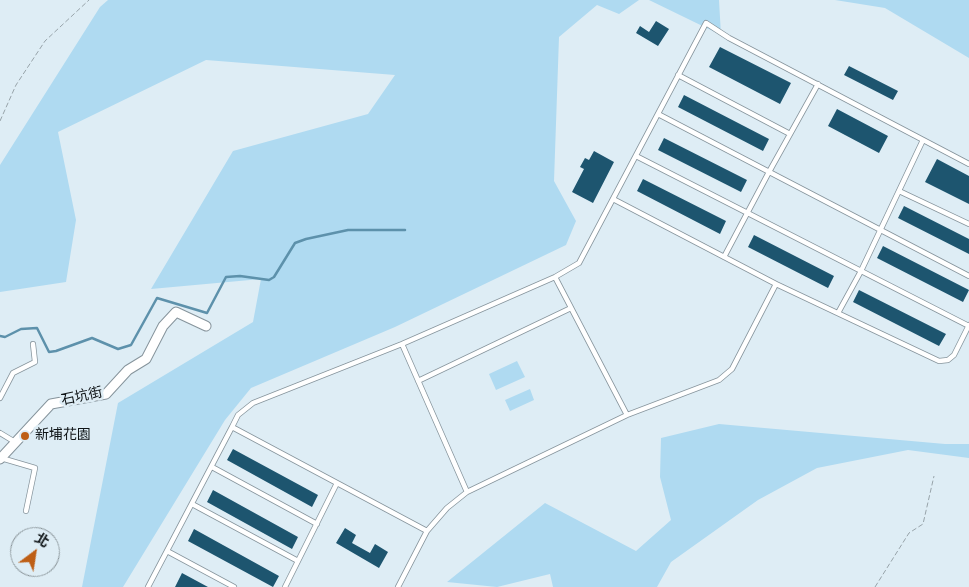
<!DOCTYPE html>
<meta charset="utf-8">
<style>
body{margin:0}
#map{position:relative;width:969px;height:587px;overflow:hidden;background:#deedf5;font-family:"Titillium Web","Noto Sans TC",sans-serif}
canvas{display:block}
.north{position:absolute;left:10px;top:527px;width:50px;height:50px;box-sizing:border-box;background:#deedf5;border:1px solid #8b969b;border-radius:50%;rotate:31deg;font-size:14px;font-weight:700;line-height:20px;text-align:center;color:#0e1315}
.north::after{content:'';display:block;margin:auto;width:18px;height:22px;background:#be5f16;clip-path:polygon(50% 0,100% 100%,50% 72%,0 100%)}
</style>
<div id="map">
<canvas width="969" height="587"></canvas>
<div class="north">北</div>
</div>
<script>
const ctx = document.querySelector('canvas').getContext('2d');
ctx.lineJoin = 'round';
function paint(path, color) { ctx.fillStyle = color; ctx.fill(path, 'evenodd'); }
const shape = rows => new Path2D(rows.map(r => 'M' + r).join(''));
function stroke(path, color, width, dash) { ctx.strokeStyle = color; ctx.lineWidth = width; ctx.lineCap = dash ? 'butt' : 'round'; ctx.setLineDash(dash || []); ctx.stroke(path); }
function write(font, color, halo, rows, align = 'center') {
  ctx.font = font + ' "Titillium Web","Noto Sans TC",sans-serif'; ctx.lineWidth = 5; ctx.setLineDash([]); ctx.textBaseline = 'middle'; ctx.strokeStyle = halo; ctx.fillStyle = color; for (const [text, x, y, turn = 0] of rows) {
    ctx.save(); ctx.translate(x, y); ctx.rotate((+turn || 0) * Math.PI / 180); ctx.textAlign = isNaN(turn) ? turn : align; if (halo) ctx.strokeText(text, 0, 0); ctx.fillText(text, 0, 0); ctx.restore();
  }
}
const green = shape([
 [108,0,639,0,619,14,597,5,559,37,554,181,576,221,566,245,395,327,251,388,225,420,123,587,82,587,118,403,253,322,261,279,151,289,233,151,368,114,395,75,206,60,58,132,76,220,66,282,0,292,0,165,100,7],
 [649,0,719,0,721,35],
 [835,0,969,0,969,58,885,8],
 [517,361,525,377,496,390,489,374],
 [530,389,534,400,510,411,505,400],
 [719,424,945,444,969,444,969,458,908,450,817,468,758,500,671,562,657,587,553,587,550,574,497,587,447,582,545,503,636,551,671,520,660,477,661,438]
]);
const stream = shape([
 [0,336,5,337,21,329,37,328,49,352,56,351,92,338,118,349,131,345,157,298,207,313,226,277,240,276,269,280,274,277,295,243,306,239,348,230,405,230]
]);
const building = shape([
 [656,21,669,29,658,46,636,33,640,26,649,32],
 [720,47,791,83,780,104,709,67],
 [849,66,898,91,893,100,844,75],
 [684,95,769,139,763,151,678,107],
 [837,109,888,136,879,153,828,126],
 [664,138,747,180,741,192,658,150],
 [594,151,614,162,593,203,572,192,584,169,580,167,585,158,589,160],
 [937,159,969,176,969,204,925,182],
 [643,179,726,221,720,234,637,191],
 [904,206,969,239,969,254,898,218],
 [754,235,834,276,828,288,748,247],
 [883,246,969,290,963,302,877,258],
 [859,290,946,334,939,346,853,302],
 [233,449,318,495,312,507,227,460],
 [213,490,298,537,292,549,207,502],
 [345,528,356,535,352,543,370,553,375,544,388,552,379,568,336,543],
 [194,529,279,576,273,587,188,541],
 [182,573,208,587,175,587]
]);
const path = shape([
 [0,121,16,85,45,41,89,0],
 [875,587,909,533,923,524,934,476]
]);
const lane = shape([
 [678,75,790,134],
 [658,114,969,276],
 [636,156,969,326],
 [899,191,969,224],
 [613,199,776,284],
 [724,257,769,172,818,84],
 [555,277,627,415],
 [838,313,861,271,923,140],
 [402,344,555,277,579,263,706,23,729,38,969,164],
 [418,381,571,308],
 [0,398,13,373,35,362,33,344],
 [232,427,238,415,253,403,402,344,467,492],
 [0,433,15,442],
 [1,458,35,468,26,511],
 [212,467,317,524],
 [192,504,298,561],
 [167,551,234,587],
 [148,587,232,427,427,531],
 [285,587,337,483],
 [398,587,427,531,447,508,467,492,627,415,719,380,732,369,776,284,939,361,948,360,954,355,969,325]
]);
const street = shape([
 [0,459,51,404,106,394,128,370,146,359,163,326,176,312,206,326]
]);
const markers = [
 [25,436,5,"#be5f16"]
];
const streetNames = [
 ["石坑街",82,397,-12]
];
const poiNames = [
 ["新埔花園",35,436]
];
paint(green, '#afdaf1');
stroke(stream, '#5d91ab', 2.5);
paint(building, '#1d556f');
stroke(lane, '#86949c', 6);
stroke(street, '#86949c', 11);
stroke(path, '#97a3a9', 1, [5, 2.5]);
stroke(lane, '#fff', 4.5);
stroke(street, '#fff', 9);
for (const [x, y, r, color] of markers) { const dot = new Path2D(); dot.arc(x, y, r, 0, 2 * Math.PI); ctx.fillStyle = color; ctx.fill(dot); stroke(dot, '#deedf5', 2); }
write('14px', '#0e1315', '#deedf5', streetNames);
write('14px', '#0e1315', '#deedf5', poiNames, 'left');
</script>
